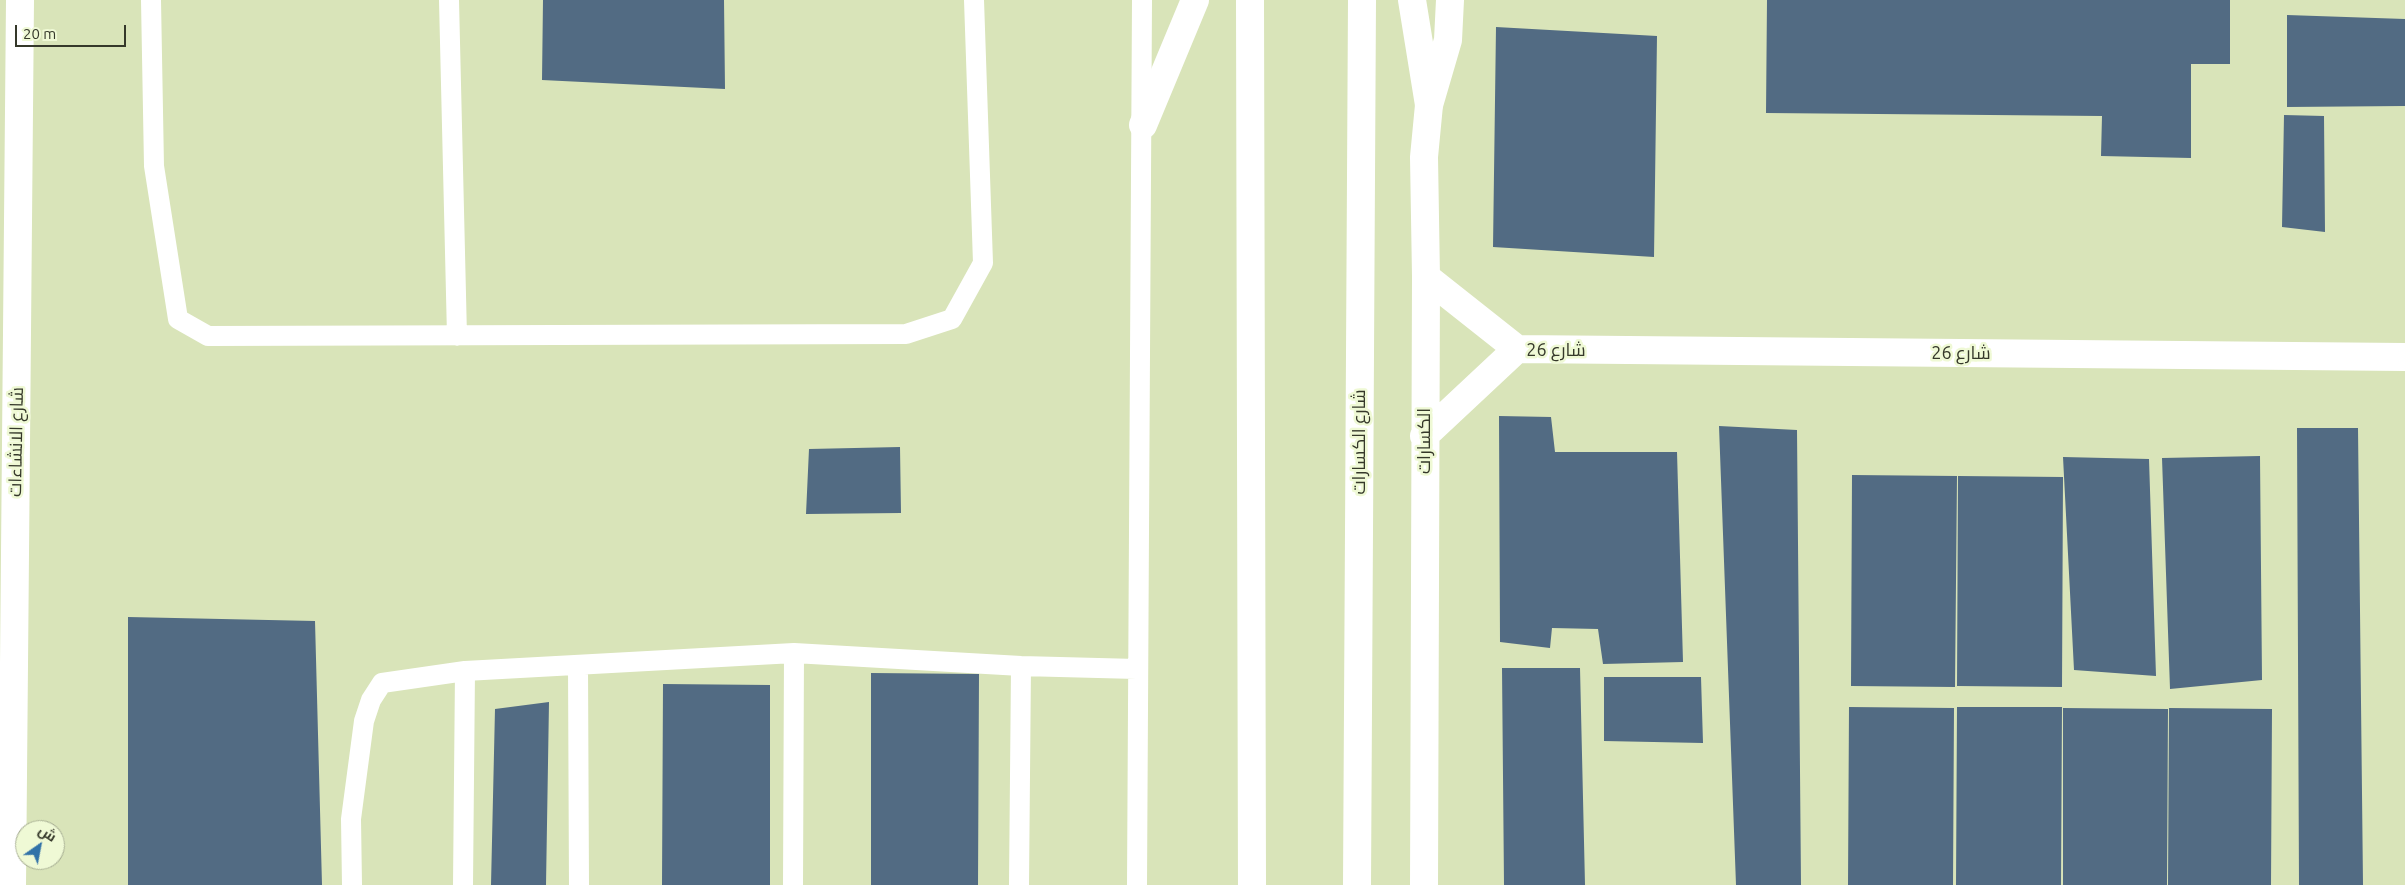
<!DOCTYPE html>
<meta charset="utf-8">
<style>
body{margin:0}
#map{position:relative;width:2405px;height:885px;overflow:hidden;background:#e2ebc8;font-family:Ubuntu,Cairo,sans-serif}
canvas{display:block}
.north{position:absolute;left:15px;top:820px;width:50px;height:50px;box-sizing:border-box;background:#eff9d5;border:1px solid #a5ac91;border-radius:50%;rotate:33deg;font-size:14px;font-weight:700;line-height:20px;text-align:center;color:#35382a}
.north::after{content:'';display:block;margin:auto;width:18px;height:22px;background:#3172a8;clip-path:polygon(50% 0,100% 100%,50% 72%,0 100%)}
.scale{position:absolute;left:15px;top:25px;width:111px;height:22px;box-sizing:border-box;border:2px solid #35382a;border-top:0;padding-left:6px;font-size:15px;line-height:18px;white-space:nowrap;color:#35382a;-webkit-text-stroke:4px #eff9d5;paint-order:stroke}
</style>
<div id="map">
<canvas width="2405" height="885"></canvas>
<div class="north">ش</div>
<div class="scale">20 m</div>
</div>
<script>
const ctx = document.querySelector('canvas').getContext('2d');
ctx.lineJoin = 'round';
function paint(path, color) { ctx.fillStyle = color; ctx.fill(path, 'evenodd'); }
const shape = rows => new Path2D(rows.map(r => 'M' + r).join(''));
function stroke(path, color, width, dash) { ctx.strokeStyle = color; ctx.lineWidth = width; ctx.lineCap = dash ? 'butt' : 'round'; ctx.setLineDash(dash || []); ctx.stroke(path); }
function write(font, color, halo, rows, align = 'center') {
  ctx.font = font + ' Ubuntu,Cairo,sans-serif'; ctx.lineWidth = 5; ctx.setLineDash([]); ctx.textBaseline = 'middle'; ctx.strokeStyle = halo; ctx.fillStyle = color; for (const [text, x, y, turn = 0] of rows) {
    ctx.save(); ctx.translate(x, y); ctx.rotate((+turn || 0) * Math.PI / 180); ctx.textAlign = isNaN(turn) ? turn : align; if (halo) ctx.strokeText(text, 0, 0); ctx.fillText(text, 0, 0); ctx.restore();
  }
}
const built = shape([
 [0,0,2405,0,2405,885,0,885],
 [25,830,55,830,55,860,25,860]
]);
const building = shape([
 [543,0,724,0,725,89,542,80],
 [1767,0,2230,0,2230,64,2191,64,2191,158,2101,156,2102,116,1766,113],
 [2287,15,2405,19,2405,106,2287,107],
 [1496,27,1657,36,1654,257,1493,247],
 [2284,115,2324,116,2325,232,2282,227],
 [1499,416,1551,417,1555,452,1677,452,1683,662,1603,664,1598,629,1552,628,1550,648,1500,642],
 [1719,426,1797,430,1801,885,1736,885],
 [2297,428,2358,428,2363,885,2299,885],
 [900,447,901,513,806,514,809,449],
 [2260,456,2262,680,2170,689,2162,458],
 [2063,457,2149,459,2156,676,2074,670],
 [1852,475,1957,476,1955,687,1851,686],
 [1958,476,2063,477,2062,687,1957,686],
 [128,617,315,621,322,885,128,885],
 [1502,668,1580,668,1585,885,1504,885],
 [871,673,979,674,978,885,871,885],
 [1604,677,1701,677,1703,743,1604,741],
 [663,684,770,685,770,885,662,885],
 [549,702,546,885,491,885,495,709],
 [1849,707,1954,708,1953,885,1848,885],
 [1957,707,2062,707,2061,885,1956,885],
 [2063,708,2168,709,2167,885,2063,885],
 [2169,708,2272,709,2271,885,2168,885]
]);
const service = shape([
 [151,0,154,166,178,319,208,336,906,334,952,319,983,263,974,0],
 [449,0,457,336],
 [578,666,579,885],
 [352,885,351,819,364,721,371,700,382,683,465,671,794,653,1021,666,1137,669],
 [463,885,465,671],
 [793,885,794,653],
 [1019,885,1021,666],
 [1137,885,1142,0]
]);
const minor = shape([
 [1426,277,1517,349,2405,357],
 [1424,436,1517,349],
 [12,885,20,0],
 [1424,885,1426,277,1424,157,1429,105,1448,40,1450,0]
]);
const tertiary = shape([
 [1250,0,1252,885],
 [1412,0,1429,105],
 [1143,125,1195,0],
 [1357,885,1362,0]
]);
const streetNames = [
 ["شارع 26",1556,350],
 ["شارع 26",1961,353],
 ["الكسارات",1424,441,-90],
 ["شارع الانشاءات",16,442,-89],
 ["شارع الكسارات",1359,442,-90]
];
paint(built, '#d9e4b9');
paint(building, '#526b83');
stroke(service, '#fff', 20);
stroke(minor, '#fff', 28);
stroke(tertiary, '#fff', 28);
write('18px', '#35382a', '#eff9d5', streetNames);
</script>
